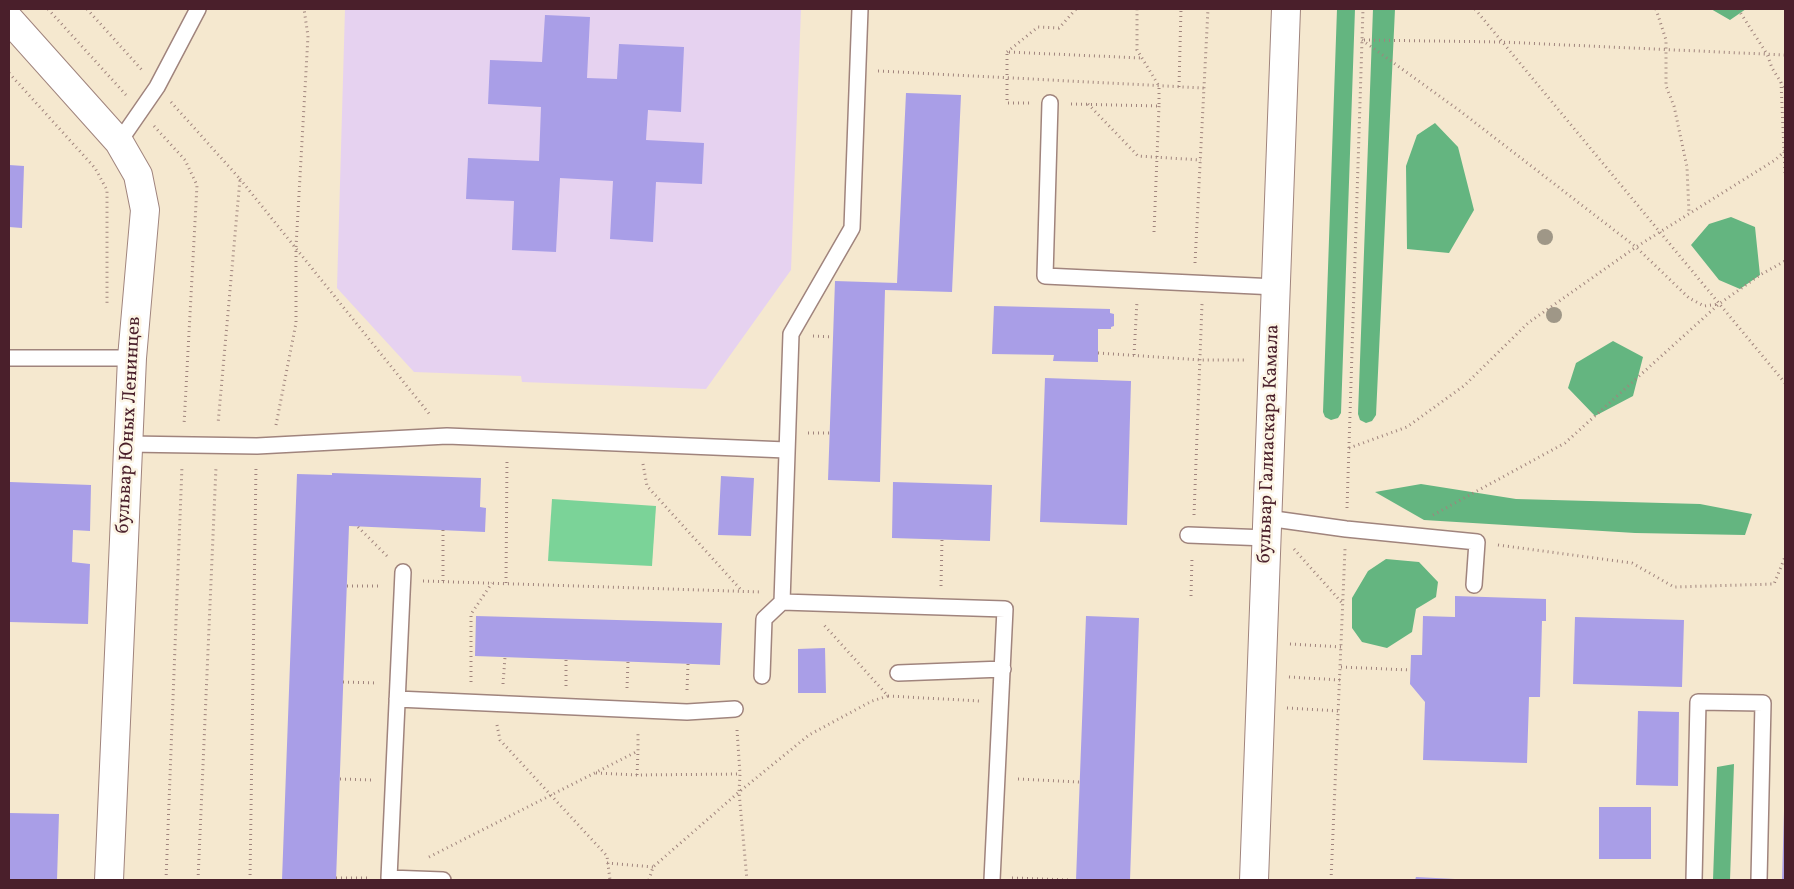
<!DOCTYPE html>
<meta charset="utf-8">
<style>
body{margin:0}
#map{position:relative;width:1794px;height:889px;overflow:hidden;background:#f5e8cf;font-family:Vollkorn,serif}
canvas{display:block}
.frame{position:absolute;inset:0;border:10px solid #4a1f2b;pointer-events:none}
</style>
<div id="map">
<canvas width="1794" height="889"></canvas>
<div class="frame"></div>
</div>
<script>
const ctx = document.querySelector('canvas').getContext('2d');
ctx.lineJoin = 'round';
function paint(path, color) { ctx.fillStyle = color; ctx.fill(path, 'evenodd'); }
const shape = rows => new Path2D(rows.map(r => 'M' + r).join(''));
function stroke(path, color, width, dash) { ctx.strokeStyle = color; ctx.lineWidth = width; ctx.lineCap = dash ? 'butt' : 'round'; ctx.setLineDash(dash || []); ctx.stroke(path); }
function write(font, color, halo, rows, align = 'center') {
  ctx.font = font + ' Vollkorn,serif'; ctx.lineWidth = 5; ctx.setLineDash([]); ctx.textBaseline = 'middle'; ctx.strokeStyle = halo; ctx.fillStyle = color; for (const [text, x, y, turn = 0] of rows) {
    ctx.save(); ctx.translate(x, y); ctx.rotate((+turn || 0) * Math.PI / 180); ctx.textAlign = isNaN(turn) ? turn : align; if (halo) ctx.strokeText(text, 0, 0); ctx.fillText(text, 0, 0); ctx.restore();
  }
}
const built = shape([
 [345,9,801,9,791,270,706,389,522,382,521,376,414,372,337,288]
]);
const green = shape([
 [552,499,656,506,652,566,548,561]
]);
const forest = shape([
 [1337,9,1355,9,1341,413,1338,418,1331,420,1325,417,1323,412],
 [1373,9,1395,9,1376,415,1372,421,1366,423,1360,420,1358,414],
 [1711,9,1746,9,1730,20],
 [1435,123,1458,147,1474,210,1449,253,1407,249,1406,166,1417,135],
 [1731,217,1755,227,1760,275,1740,289,1719,280,1691,245,1709,224],
 [1613,341,1643,357,1633,396,1595,416,1568,388,1576,363],
 [1421,484,1516,499,1700,504,1752,514,1745,535,1635,533,1424,520,1375,492],
 [1386,559,1419,562,1438,582,1436,597,1416,609,1412,632,1387,648,1362,642,1352,628,1352,598,1368,571],
 [1734,764,1730,880,1713,880,1717,767]
]);
const building = shape([
 [545,15,590,17,587,78,617,79,619,44,684,47,681,112,648,110,646,140,704,143,702,184,656,182,653,242,610,239,613,181,560,178,556,252,512,250,514,201,466,199,468,158,539,161,541,107,488,104,490,60,542,62],
 [906,93,961,95,952,292,885,290,880,482,828,480,835,281,897,283],
 [9,165,24,166,22,228,9,227],
 [994,306,1110,309,1110,313,1114,314,1114,326,1111,327,1111,329,1098,329,1098,362,1053,361,1054,355,992,354],
 [1045,378,1131,381,1127,525,1040,522],
 [332,473,481,478,480,507,486,508,485,532,349,526,336,880,282,880,297,474,332,475],
 [721,476,754,478,751,536,718,535],
 [10,482,91,485,90,531,73,530,72,562,90,564,88,624,9,622],
 [893,482,992,485,990,541,892,538],
 [1455,596,1546,599,1546,621,1542,621,1540,697,1529,697,1527,763,1423,760,1425,702,1410,684,1411,655,1422,655,1423,616,1455,617],
 [476,616,722,623,720,665,475,656],
 [1086,616,1139,618,1130,880,1076,880],
 [1575,617,1684,620,1682,687,1573,684],
 [825,648,826,693,798,693,798,649],
 [1638,711,1679,712,1678,786,1636,785],
 [1599,807,1651,807,1651,859,1599,859],
 [1784,811,1785,880,1782,880],
 [9,813,59,814,57,880,9,880],
 [1416,877,1455,879,1455,880,1415,880]
]);
const path = shape([
 [48,9,127,96],
 [87,9,142,70],
 [1475,9,1785,383],
 [1656,9,1666,40,1666,86,1674,106,1687,167,1689,213],
 [1738,9,1767,54,1772,68,1785,89],
 [1362,40,1460,111,1636,247,1689,298,1704,306,1719,304],
 [1364,40,1501,42,1785,55],
 [1007,52,1038,27,1059,28,1076,9],
 [878,71,1204,88],
 [9,73,95,168,107,190,107,305],
 [1781,82,1785,174],
 [1179,87,1181,9],
 [171,102,240,179,218,424],
 [1029,103,1007,103,1007,52,1142,58],
 [1071,104,1159,106,1159,86,1137,50,1137,9],
 [1088,104,1138,156,1201,160],
 [154,126,185,160,197,185,184,425],
 [240,179,431,416],
 [1154,232,1159,106],
 [1195,263,1208,9],
 [813,336,833,337],
 [1098,353,1201,360,1247,360],
 [1134,355,1137,301],
 [276,425,296,323,296,247,308,36,304,9],
 [808,433,830,433],
 [1349,448,1407,427,1465,385,1528,323,1636,247,1775,160,1785,151],
 [643,464,647,486,742,591],
 [1347,508,1363,9],
 [1194,515,1202,304],
 [1433,515,1565,443,1719,304,1760,275,1785,261],
 [358,527,389,558],
 [443,530,443,582],
 [1498,545,1632,563,1674,587,1774,584,1785,557],
 [1294,549,1343,604],
 [423,581,762,592],
 [506,583,507,459],
 [347,586,381,586],
 [941,586,942,539],
 [1191,596,1192,557],
 [1290,644,1342,647],
 [1341,667,1410,670],
 [1289,677,1340,680],
 [343,682,378,683],
 [471,682,471,614,492,583],
 [503,684,505,657],
 [566,686,566,659],
 [627,688,628,661],
 [687,690,688,664],
 [888,696,980,701],
 [1287,708,1339,711],
 [497,725,500,740,607,856,610,880],
 [737,730,740,774,739,792,747,880],
 [596,773,637,775,740,774],
 [637,775,638,751],
 [340,779,372,780],
 [1018,779,1080,782],
 [429,857,638,751,638,731],
 [607,863,653,867],
 [336,878,368,878],
 [1012,878,1071,880],
 [166,880,182,466],
 [198,880,216,467],
 [250,880,256,466],
 [649,880,653,867,739,792,809,735,872,701,888,696,824,625],
 [1331,880,1345,549]
]);
const lane = shape([
 [860,9,852,228,791,334,782,602,1005,609,992,880],
 [1050,103,1045,276,1276,287],
 [119,142,157,87,198,9],
 [9,358,132,358],
 [128,444,257,446,447,436,786,450],
 [1267,518,1346,529,1477,542,1474,585],
 [1188,535,1267,538],
 [403,572,389,878,443,880],
 [898,673,1003,669],
 [762,676,764,619,782,602],
 [397,699,687,712,735,709],
 [1694,880,1698,702,1763,703,1759,880]
]);
const street = shape([
 [9,19,119,142,138,175,145,210,132,358,109,880],
 [1254,880,1286,9]
]);
const trees = [
 [1545,237],
 [1554,315]
];
const streetNames = [
 ["бульвар Юных Ленинцев",130,425,-87],
 ["бульвар Галиаскара Камала",1270,444,-88]
];
paint(built, '#e6d2f0');
paint(green, '#7bd398');
paint(forest, '#64b580');
paint(building, '#a99ee7');
stroke(lane, '#a0847d', 18);
stroke(street, '#a0847d', 30);
stroke(path, '#a0847d', 3, [1, 4]);
stroke(lane, '#fff', 15);
stroke(street, '#fff', 28);
ctx.fillStyle = '#9f9787';
for (const [x, y] of trees) { ctx.beginPath(); ctx.arc(x, y, 8, 0, 2 * Math.PI); ctx.fill(); }
write('19px', '#4a1f2b', '#fcf5e5', streetNames);
</script>
